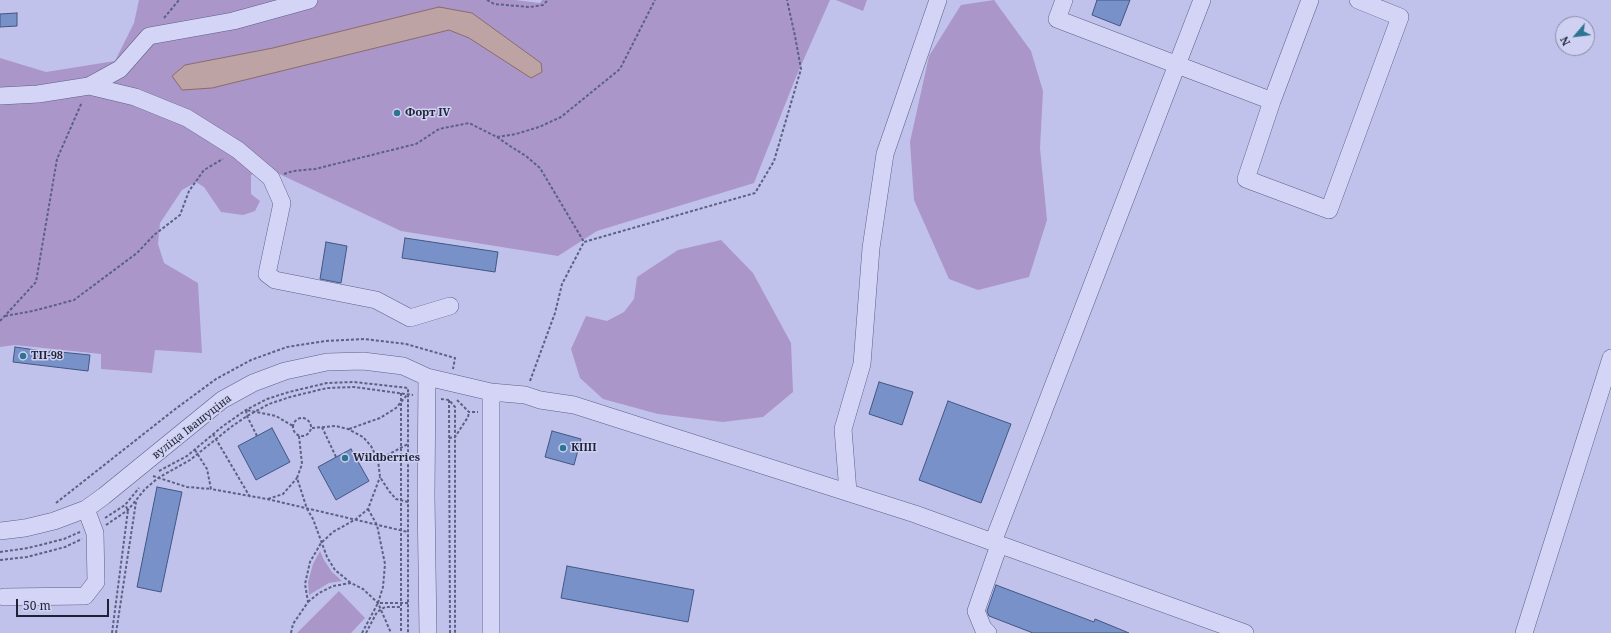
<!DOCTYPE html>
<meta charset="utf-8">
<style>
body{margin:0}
#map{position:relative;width:1611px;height:633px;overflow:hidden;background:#c1c2eb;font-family:"Noto Serif",serif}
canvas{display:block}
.north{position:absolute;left:1555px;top:16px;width:40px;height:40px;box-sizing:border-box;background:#d0d0f3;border:1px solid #888ba7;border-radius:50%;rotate:242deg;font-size:11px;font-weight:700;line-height:16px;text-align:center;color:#1d2334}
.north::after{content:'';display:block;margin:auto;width:14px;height:18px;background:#2c7590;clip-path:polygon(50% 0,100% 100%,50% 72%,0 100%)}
.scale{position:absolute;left:16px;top:599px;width:93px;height:18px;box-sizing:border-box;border:2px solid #1d2334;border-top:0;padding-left:5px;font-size:12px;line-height:14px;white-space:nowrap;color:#1d2334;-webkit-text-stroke:3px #d0d0f3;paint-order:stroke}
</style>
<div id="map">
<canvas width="1611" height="633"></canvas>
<div class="north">N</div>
<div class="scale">50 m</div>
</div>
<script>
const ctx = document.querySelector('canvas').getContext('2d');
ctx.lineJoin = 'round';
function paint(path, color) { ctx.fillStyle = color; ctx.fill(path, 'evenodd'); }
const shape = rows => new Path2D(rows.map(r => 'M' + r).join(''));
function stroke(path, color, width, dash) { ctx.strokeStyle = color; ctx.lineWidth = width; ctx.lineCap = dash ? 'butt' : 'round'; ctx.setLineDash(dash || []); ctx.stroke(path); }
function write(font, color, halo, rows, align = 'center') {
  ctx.font = font + ' "Noto Serif",serif'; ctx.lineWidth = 3; ctx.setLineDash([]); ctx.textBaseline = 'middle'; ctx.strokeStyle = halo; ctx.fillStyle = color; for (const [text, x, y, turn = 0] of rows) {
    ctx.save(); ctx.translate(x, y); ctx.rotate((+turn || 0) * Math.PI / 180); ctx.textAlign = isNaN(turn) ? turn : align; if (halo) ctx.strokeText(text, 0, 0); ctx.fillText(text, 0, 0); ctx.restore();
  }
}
const green = shape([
 [139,0,515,0,540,3,542,0,830,0,796,77,754,183,597,231,558,256,401,231,275,172,262,171,251,175,251,194,260,201,255,211,243,215,221,212,204,187,196,182,182,190,160,223,158,244,164,263,198,283,202,353,155,350,152,373,101,369,101,354,15,345,0,347,0,58,46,72,115,61,134,23],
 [836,0,867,0,863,11],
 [994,0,1031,51,1043,91,1040,148,1047,220,1029,277,978,290,949,279,914,200,910,142,929,56,961,5],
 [721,240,753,273,791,343,793,392,763,417,723,422,658,414,603,399,580,378,571,349,586,316,607,321,624,312,634,299,637,277,678,250],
 [320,551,324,560,332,572,342,581,329,583,309,595,308,582,313,564],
 [339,591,365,618,351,633,297,633]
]);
const water = shape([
 [439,7,472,13,541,63,542,72,531,78,469,38,449,30,212,88,182,90,172,76,185,65,273,48,439,7]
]);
const building = shape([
 [1097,0,1130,0,1120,26,1092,15,1097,0],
 [17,13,17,26,0,27,0,14,17,13],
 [405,238,498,252,495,272,402,258,405,238],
 [326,242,347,246,341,283,320,279,326,242],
 [15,347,50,352,50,351,90,355,88,371,13,362,15,347],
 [879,382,913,392,902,425,869,414,879,382],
 [948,401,1011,424,981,503,919,480,948,401],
 [272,428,290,462,256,480,238,446,272,428],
 [552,431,581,439,574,465,545,457,552,431],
 [351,449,369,481,336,500,318,467,351,449],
 [157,487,182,492,161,592,137,587,157,487],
 [567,566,694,590,688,622,561,598,567,566],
 [996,585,1094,622,1095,619,1129,633,1033,633,989,616,987,611,996,585]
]);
const path = shape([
 [487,0,494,4,530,7,543,5,548,0],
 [164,18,179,0],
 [497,137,516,134,539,127,561,117,620,69,655,0],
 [284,174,293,171,315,169,416,144,439,129,469,123,497,137,510,146,526,156,540,168,584,242],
 [5,316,33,311,74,300,137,253,154,235,180,215,189,191,204,170,223,159],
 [0,321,36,282,57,159,82,102],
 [530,381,555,313,562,284,584,242,755,193,774,161,801,69,795,36,787,0],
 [401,393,401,633],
 [441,399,449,400,455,407,455,633],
 [449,400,450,633],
 [457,400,469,412,478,412],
 '293 427a9 9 0 1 1 18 0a9 9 0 1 1-18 0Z',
 [322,427,336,457],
 [312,428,336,426,348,429,363,437,371,446,378,460,380,477,389,491,396,499,408,502],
 [349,429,380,418,396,408,407,395],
 [213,434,250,497],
 [257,436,247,416,246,410,276,416,293,426],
 [299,436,302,464,297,478,307,509,313,519,327,557,335,570,351,583],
 [449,438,455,437,468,417,469,412],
 [195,450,207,469,211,489,267,499,408,532],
 [378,460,408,444],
 [159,471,187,456,223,426,246,410,267,399,289,392,327,383,354,382,408,388,408,633],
 [153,476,187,487,211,489],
 [268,499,283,494,297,478],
 [56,503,174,410,216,379,251,360,287,347,326,341,364,339,406,344,455,358,453,369],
 [368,509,377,525,385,564,383,587,378,603,408,603],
 [105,518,125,505,139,488],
 [106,525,128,510,145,489,158,478,190,460,231,427,247,416,269,404,290,397,327,388,354,387,413,395],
 [0,552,28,548,64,539,80,532],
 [0,560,27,557,65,547,82,539],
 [308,602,319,593,333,586,351,583,363,589,378,603,391,633],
 [112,633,128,510,125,505],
 [116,633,136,502],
 [291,633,293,624,308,602,305,584,310,562,321,543,333,532,356,519,368,509,380,477],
 [362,633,378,603],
 [366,633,377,612,385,607,401,607]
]);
const minor = shape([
 [1064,0,1057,19,1272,101],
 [1310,0,1272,101,1246,179,1329,210,1400,17,1358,0],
 [89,86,135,97,187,118,238,150,271,178,282,203,267,274,275,280,376,300,410,318,450,306],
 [0,96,38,94,89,86,120,69,149,36,233,21,309,0],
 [427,377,491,392,525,395,540,400,574,405,915,514,1245,633],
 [491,392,491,633],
 [848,492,843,429,862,364,871,248,885,154,938,0],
 [0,531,25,528,54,521,86,509,104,496,222,400,253,383,285,371,327,362,363,361,403,366,427,377,426,496,428,633],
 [993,542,1202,0],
 [4,597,85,596,96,582,95,533,86,509],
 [988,633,983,628,976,611,999,545],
 [1524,633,1611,358]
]);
const markers = [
 [397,113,4,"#2c7590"],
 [23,356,4,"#2c7590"],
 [563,448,4,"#2c7590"],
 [345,458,4,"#2c7590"]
];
const poiNames = [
 ["Форт IV",405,113],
 ["ТП-98",31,356],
 ["КПП",571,448],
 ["Wildberries",353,458]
];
const streetNames = [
 ["вуліца Івашуціна",192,427,-38]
];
paint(green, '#aa96c9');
paint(water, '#bea3a4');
stroke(water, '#8b6c6b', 1);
paint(building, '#7891c8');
stroke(building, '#415682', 1);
stroke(minor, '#5a6184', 18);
stroke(path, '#5a6184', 2, [3, 2]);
stroke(minor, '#d4d4f7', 17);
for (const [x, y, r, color] of markers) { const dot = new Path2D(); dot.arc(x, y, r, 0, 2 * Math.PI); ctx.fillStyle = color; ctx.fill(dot); stroke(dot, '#d0d0f3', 1.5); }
write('bold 11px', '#1d2334', '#d0d0f3', poiNames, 'left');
write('11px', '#1d2334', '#d0d0f3', streetNames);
</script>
